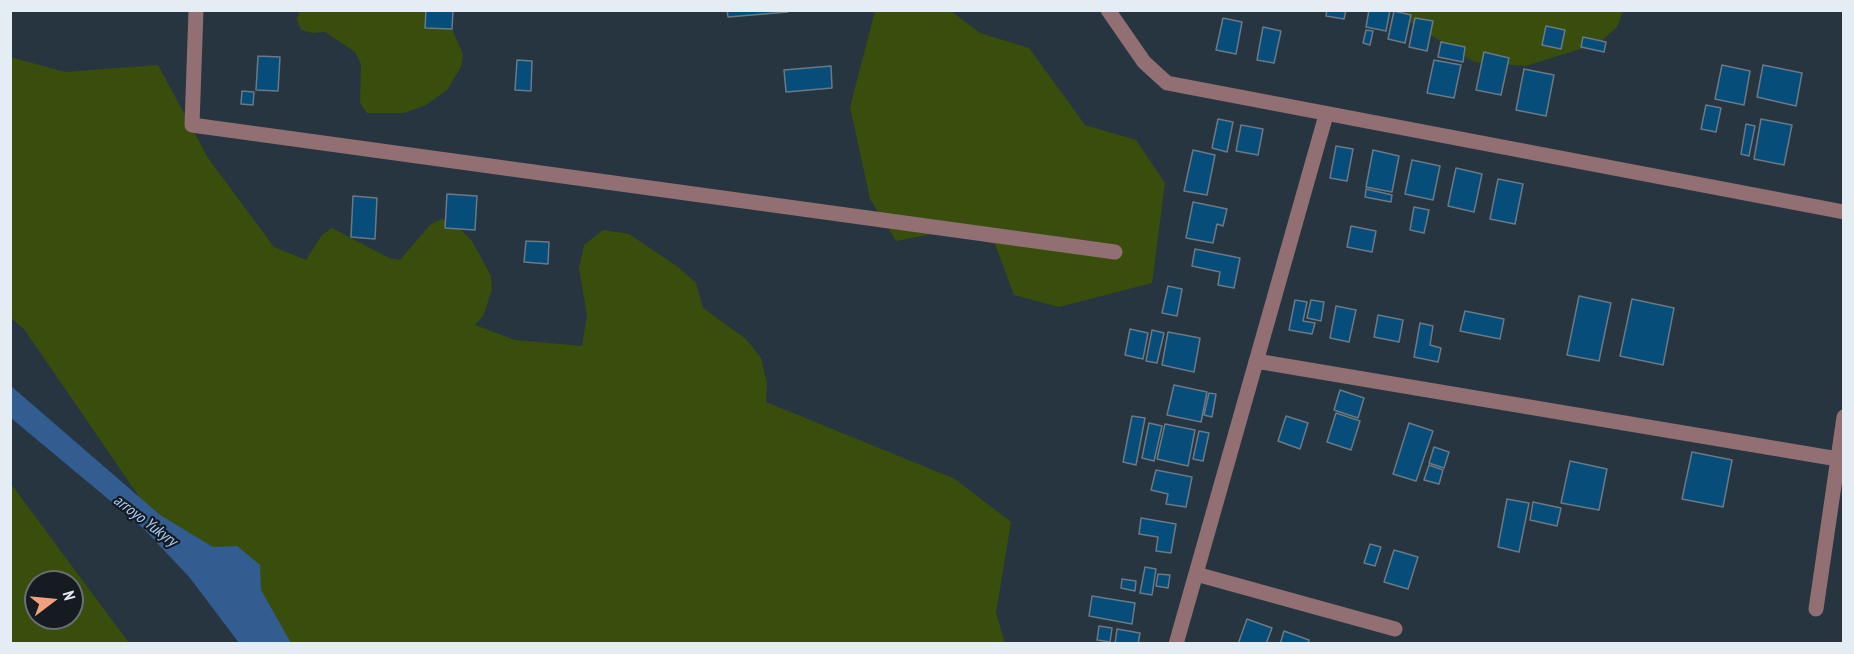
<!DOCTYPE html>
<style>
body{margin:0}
#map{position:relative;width:1854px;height:654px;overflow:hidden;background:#273540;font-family:"PT Sans Narrow",sans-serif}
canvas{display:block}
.frame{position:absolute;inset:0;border:12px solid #e5edf4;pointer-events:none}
.north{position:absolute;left:24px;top:570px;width:60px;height:60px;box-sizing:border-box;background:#151b20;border:2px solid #686f75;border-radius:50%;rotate:74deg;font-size:16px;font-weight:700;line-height:24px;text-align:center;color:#e5edf4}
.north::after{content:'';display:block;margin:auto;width:21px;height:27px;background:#f2a17e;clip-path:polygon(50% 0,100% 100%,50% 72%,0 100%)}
</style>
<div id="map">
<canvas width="1854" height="654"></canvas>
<div class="frame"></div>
<div class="north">N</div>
</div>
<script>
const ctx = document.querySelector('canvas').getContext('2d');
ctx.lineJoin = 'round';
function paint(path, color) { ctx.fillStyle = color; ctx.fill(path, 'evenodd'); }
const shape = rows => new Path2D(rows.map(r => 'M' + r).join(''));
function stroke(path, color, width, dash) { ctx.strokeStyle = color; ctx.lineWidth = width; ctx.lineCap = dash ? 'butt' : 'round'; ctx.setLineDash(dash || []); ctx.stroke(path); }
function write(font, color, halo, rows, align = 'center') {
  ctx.font = font + ' "PT Sans Narrow",sans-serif'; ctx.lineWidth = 4.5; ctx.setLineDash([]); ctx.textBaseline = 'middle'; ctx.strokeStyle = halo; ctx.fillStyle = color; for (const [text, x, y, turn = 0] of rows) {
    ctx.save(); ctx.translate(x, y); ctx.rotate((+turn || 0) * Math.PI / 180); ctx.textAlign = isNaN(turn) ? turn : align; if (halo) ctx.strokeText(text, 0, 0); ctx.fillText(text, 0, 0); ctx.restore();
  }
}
const green = shape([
 [300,11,444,11,463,54,461,67,447,90,426,105,404,113,367,113,360,103,361,64,355,52,325,32,313,33,301,30,297,19],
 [875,11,951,11,980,33,1029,48,1085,125,1136,140,1165,183,1152,283,1059,307,1014,295,995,244,943,232,896,241,870,199,850,107],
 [1392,11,1623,11,1617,27,1599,43,1526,66,1474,62],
 [10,57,65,72,158,65,208,158,274,247,306,260,322,235,332,228,389,258,400,260,431,224,442,219,454,223,472,241,491,276,492,290,483,316,475,325,515,340,582,346,587,315,579,268,584,245,603,230,629,234,678,267,696,283,703,308,746,339,761,358,767,383,766,402,955,479,1011,522,996,613,1005,643,243,643,232,632,24,329,11,318],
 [10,484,11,484,129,643,11,643],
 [36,582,72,582,72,618,36,618]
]);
const water = shape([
 [11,386,160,515,213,547,237,546,260,565,261,590,291,643,239,643,190,578,144,529,11,418]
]);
const building = shape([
 [426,10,453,10,452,29,425,28,426,10],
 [727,10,788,10,788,12,728,17,727,10],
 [1327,10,1346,10,1344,19,1326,16,1327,10],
 [1369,10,1390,10,1386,31,1366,27,1369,10],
 [1394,11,1411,15,1405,43,1388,39,1394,11],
 [1223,18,1242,22,1236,54,1216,50,1223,18],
 [1415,18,1433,21,1427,51,1409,47,1415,18],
 [1546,26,1565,30,1561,49,1542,45,1546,26],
 [1263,27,1281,31,1274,63,1257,60,1263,27],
 [1366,30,1373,31,1370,45,1363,43,1366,30],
 [1583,37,1606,42,1604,52,1581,47,1583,37],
 [1441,42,1465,47,1463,62,1438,57,1441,42],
 [1484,52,1509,58,1501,95,1476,90,1484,52],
 [258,56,280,57,278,91,256,90,258,56],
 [517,60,532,61,531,91,515,90,517,60],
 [1434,60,1461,65,1454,98,1427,93,1434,60],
 [1722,65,1750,71,1744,105,1715,99,1722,65],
 [1763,65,1802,73,1796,106,1757,97,1763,65],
 [831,66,832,88,786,92,784,70,831,66],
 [1524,69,1554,75,1546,116,1516,110,1524,69],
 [242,91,254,92,253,105,241,104,242,91],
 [1706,105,1721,108,1716,132,1701,129,1706,105],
 [1218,119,1233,122,1227,152,1212,148,1218,119],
 [1761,119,1792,125,1784,165,1754,159,1761,119],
 [1746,124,1755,126,1749,156,1741,154,1746,124],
 [1241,125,1263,129,1258,155,1236,151,1241,125],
 [1336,146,1353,149,1347,181,1330,178,1336,146],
 [1193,150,1215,155,1207,195,1184,191,1193,150],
 [1373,150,1399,156,1392,192,1366,187,1373,150],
 [1412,160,1440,166,1433,200,1405,194,1412,160],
 [1456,168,1482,174,1474,212,1448,206,1456,168],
 [1498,179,1523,184,1515,224,1490,219,1498,179],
 [1366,189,1392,195,1391,202,1365,197,1366,189],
 [447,194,477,196,475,230,445,228,447,194],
 [353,196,377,198,375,239,351,237,353,196],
 [1193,202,1227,209,1223,226,1217,224,1213,243,1186,238,1193,202],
 [1414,207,1429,210,1424,233,1410,230,1414,207],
 [1351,226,1376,231,1372,252,1347,247,1351,226],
 [526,241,549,242,548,264,524,262,526,241],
 [1195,249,1240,258,1234,288,1218,285,1220,272,1192,266,1195,249],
 [1168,286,1182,289,1177,316,1162,313,1168,286],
 [1579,296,1611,303,1599,361,1567,355,1579,296],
 [1632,299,1674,308,1663,365,1620,356,1632,299],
 [1295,300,1307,302,1303,321,1315,323,1312,334,1289,330,1295,300],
 [1311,300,1324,302,1321,321,1307,318,1311,300],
 [1336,306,1356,310,1349,342,1330,338,1336,306],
 [1465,311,1504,319,1500,339,1460,331,1465,311],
 [1378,315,1403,320,1399,342,1374,337,1378,315],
 [1420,323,1433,326,1430,345,1441,348,1438,362,1414,357,1420,323],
 [1130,329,1148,333,1143,359,1125,355,1130,329],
 [1152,330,1164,333,1157,363,1146,361,1152,330],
 [1168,332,1200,338,1194,372,1162,365,1168,332],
 [1174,385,1207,392,1201,422,1167,415,1174,385],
 [1340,390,1364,398,1358,418,1334,410,1340,390],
 [1209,393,1216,394,1212,417,1204,415,1209,393],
 [1336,413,1360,421,1351,450,1327,442,1336,413],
 [1132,416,1145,418,1136,465,1123,462,1132,416],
 [1286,416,1308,423,1300,449,1278,441,1286,416],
 [1149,423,1162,426,1154,461,1142,458,1149,423],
 [1409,423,1433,431,1416,481,1393,474,1409,423],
 [1165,424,1195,430,1188,466,1157,459,1165,424],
 [1199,431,1209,433,1203,461,1193,459,1199,431],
 [1434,447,1449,452,1444,468,1429,463,1434,447],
 [1692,452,1732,460,1723,507,1682,499,1692,452],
 [1570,461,1607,469,1599,510,1561,503,1570,461],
 [1429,465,1443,470,1439,484,1424,480,1429,465],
 [1156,470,1192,477,1186,507,1166,504,1168,494,1151,490,1156,470],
 [1507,499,1529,503,1519,552,1498,547,1507,499],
 [1533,502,1561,508,1557,526,1530,520,1533,502],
 [1141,518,1176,524,1171,553,1156,551,1158,537,1139,534,1141,518],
 [1370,544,1381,547,1375,566,1364,563,1370,544],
 [1394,550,1418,557,1408,589,1384,582,1394,550],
 [1145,567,1156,569,1152,595,1140,593,1145,567],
 [1158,574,1170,575,1168,588,1156,586,1158,574],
 [1122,579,1136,581,1135,591,1121,588,1122,579],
 [1092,596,1135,603,1132,624,1089,616,1092,596],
 [1247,619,1272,628,1266,644,1238,644,1247,619],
 [1099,626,1112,628,1110,642,1097,640,1099,626],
 [1117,629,1140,633,1138,644,1115,644,1117,629],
 [1284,631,1309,640,1308,644,1280,644,1284,631]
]);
const minor = shape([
 [196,10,192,125,1115,252],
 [1108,10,1144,62,1167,83,1844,212],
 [1256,361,1838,459],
 [1196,574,1395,629],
 [1816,609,1844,417],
 [1176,644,1326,115]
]);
const waterNames = [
 ["arroyo Yukyry",145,521,37]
];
paint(green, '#394e0c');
paint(water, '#335d90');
paint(building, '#074d79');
stroke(building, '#6a7986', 1.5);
stroke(minor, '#916f72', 15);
write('italic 16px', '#a8ccfa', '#151b20', waterNames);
</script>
